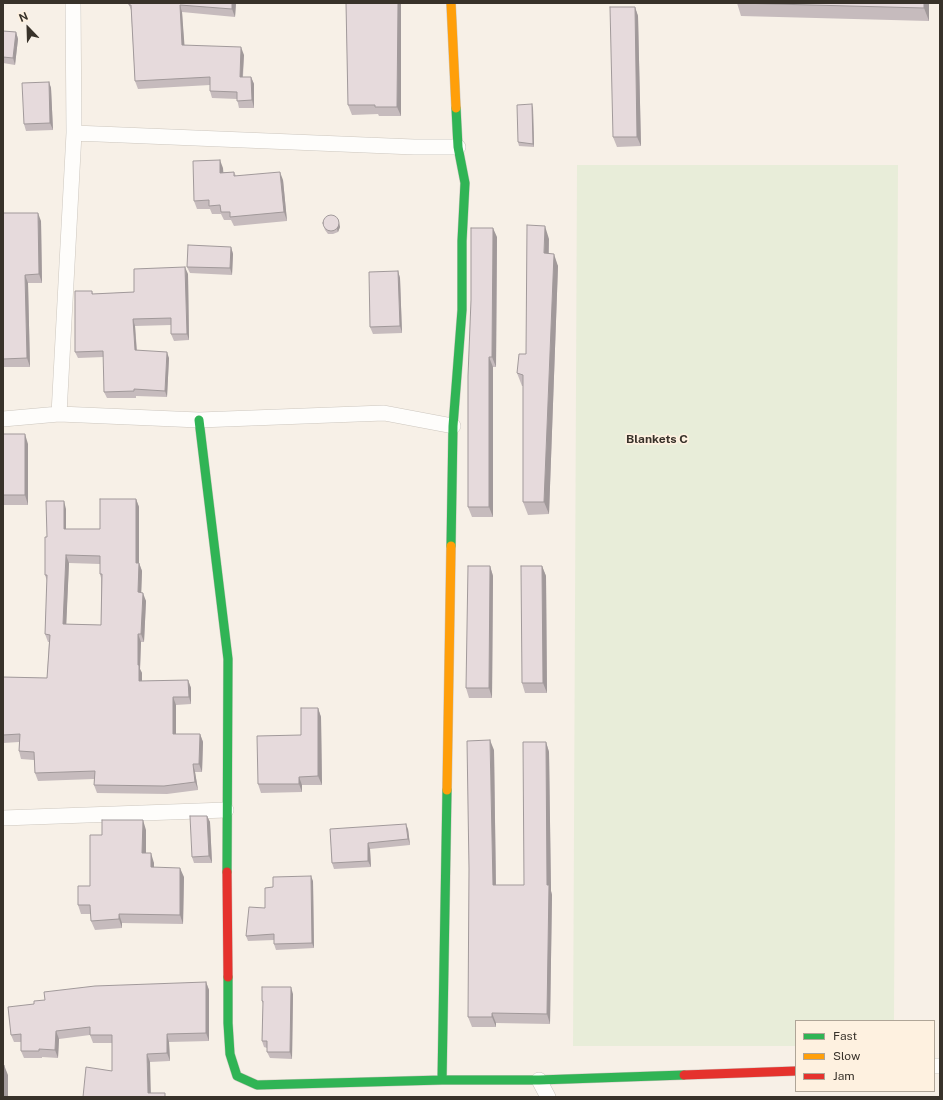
<!DOCTYPE html>
<style>
body{margin:0}
#map{position:relative;width:943px;height:1100px;overflow:hidden;background:#f7f0e7;font-family:"Public Sans",sans-serif}
canvas{display:block}
.frame{position:absolute;inset:0;border:4px solid #38322a;pointer-events:none}
.legend{position:absolute;left:795px;top:1020px;width:140px;height:72px;box-sizing:border-box;background:#fef1e0;border:1px solid #afa597;margin:0;padding:5px 7px;list-style:none;font-size:12px;color:#38322a}
.legend li{display:flex;align-items:center;gap:8px;height:20px}
.legend b{width:20px;border:1px solid #afa597}
.north{position:absolute;left:8px;top:8px;width:40px;height:40px;-webkit-text-stroke:3px #fef1e0;paint-order:stroke;rotate:337deg;font-size:11px;font-weight:700;line-height:16px;text-align:center;color:#38322a}
.north::after{content:'';display:block;margin:auto;width:14px;height:18px;background:#38322a;clip-path:polygon(50% 0,100% 100%,50% 72%,0 100%)}
</style>
<div id="map">
<canvas width="943" height="1100"></canvas>
<div class="frame"></div>
<ul class="legend">
<li><b style="height:5px;background:#30b455"></b>Fast</li>
<li><b style="height:5px;background:#ff9f0a"></b>Slow</li>
<li><b style="height:5px;background:#e5322d"></b>Jam</li>
</ul>
<div class="north">N</div>
</div>
<script>
const ctx = document.querySelector('canvas').getContext('2d');
ctx.lineJoin = 'round';
function paint(path, color) { ctx.fillStyle = color; ctx.fill(path, 'evenodd'); }
const shape = rows => new Path2D(rows.map(r => 'M' + r).join(''));
function stroke(path, color, width, dash) { ctx.strokeStyle = color; ctx.lineWidth = width; ctx.lineCap = dash ? 'butt' : 'round'; ctx.setLineDash(dash || []); ctx.stroke(path); }
function write(font, color, halo, rows, align = 'center') {
  ctx.font = font + ' "Public Sans",sans-serif'; ctx.lineWidth = 3.5; ctx.setLineDash([]); ctx.textBaseline = 'middle'; ctx.strokeStyle = halo; ctx.fillStyle = color; for (const [text, x, y, turn = 0] of rows) {
    ctx.save(); ctx.translate(x, y); ctx.rotate((+turn || 0) * Math.PI / 180); ctx.textAlign = isNaN(turn) ? turn : align; if (halo) ctx.strokeText(text, 0, 0); ctx.fillText(text, 0, 0); ctx.restore();
  }
}
const green = shape([
 [577,165,898,165,894,1021,796,1021,796,1046,573,1046]
]);
const street = shape([
 [74,133,414,147,458,147],
 [59,414,74,133,73,3],
 [3,419,59,414,199,420,384,413,453,426],
 [3,818,226,810],
 [934,1066,940,1066],
 [539,1080,548,1097]
]);
const fast = shape([
 [199,420,228,659,227,872],
 [451,546,453,426,462,310,462,241,465,183,458,147,456,108],
 [228,977,228,1023,230,1054,237,1076,257,1085,442,1080,539,1080,684,1075],
 [442,1080,447,790]
]);
const slow = shape([
 [451,3,456,108],
 [447,790,451,546]
]);
const jam = shape([
 [227,872,228,977],
 [684,1075,796,1071]
]);
const wall = shape([
 [236,3,235,17,182,12,184,45,244,55,243,77,251,77,254,84,254,108,239,108,237,99,212,98,210,91,210,85,138,89,135,81,131,10,129,5],
 [346,3,401,3,401,116,379,116,378,114,352,115,348,105],
 [737,3,929,3,929,21,741,16],
 [635,7,638,16,641,146,617,147,613,137],
 [3,31,16,32,18,39,15,65,3,63],
 [49,82,51,88,53,130,26,131,24,124],
 [533,108,534,147,519,146,518,142],
 [223,168,223,172,234,172,236,176,283,180,287,221,234,226,231,220,224,220,221,214,212,214,210,209,197,209,194,201],
 [3,213,41,221,42,283,28,283,30,367,3,367],
 [338,219,340,227,338,232,333,234,328,234,325,230,324,227],
 [497,237,496,367,493,367,493,517,472,517,468,507],
 [549,239,549,253,558,266,549,514,528,515,523,502,523,386,522,386,517,373,526,354],
 [231,247,233,254,232,275,190,273,187,267],
 [398,271,400,278,402,333,373,334,370,327],
 [188,274,189,340,174,341,171,334,171,325,135,326,137,350,169,358,167,397,136,396,136,398,107,398,104,392,104,357,78,358,75,352,92,291,93,294,134,292],
 [3,434,28,444,28,505,3,505],
 [136,499,139,507,139,563,142,571,141,593,146,601,144,642,141,642,140,669,142,673,142,681,188,680,191,688,191,704,176,705,176,734,200,734,203,742,202,772,195,772,198,790,167,794,97,793,94,785,94,779,38,781,35,773,34,760,21,759,19,751,19,742,3,743,3,677,47,678,49,642,48,642,45,634,47,581,45,575,47,537,66,509,66,529,100,529],
 [69,563,100,564,100,574,101,578,101,625,66,624],
 [490,566,493,576,492,698,469,698,466,688],
 [542,566,546,576,547,693,525,693,522,683],
 [318,708,321,717,322,785,302,785,302,792,261,793,258,784,301,735],
 [546,742,549,752,551,891,552,895,550,1024,496,1023,496,1027,472,1027,468,1017,494,750,496,885,524,885],
 [207,816,210,822,212,863,194,863,192,857],
 [330,829,408,829,410,845,370,849,371,867,334,869,332,863],
 [146,830,146,853,154,863,154,868,184,877,183,924,122,923,122,928,95,930,91,921,91,914,81,914,78,905,90,886,102,835],
 [313,881,314,948,276,950,274,944,274,940,248,941,246,936,265,908,273,887],
 [206,982,209,990,209,1041,169,1042,170,1061,150,1062,83,1097,112,1071,112,1043,93,1043,90,1035,59,1039,58,1058,42,1057,42,1058,24,1058,21,1051,21,1042,14,1042,11,1035],
 [293,994,292,1059,270,1058,267,1052,267,1048,264,1047,262,1041,263,1004,262,1001]
]);
const shadedWall = shape([
 [232,3,236,3,235,17,232,9],
 [398,3,401,3,401,116,397,107],
 [924,3,929,3,929,21,924,8],
 [180,5,182,12,185,52,182,45],
 [635,7,638,16,641,146,637,137],
 [16,32,18,39,15,65,13,58],
 [241,47,244,55,242,84,240,77],
 [251,77,254,84,254,108,252,100],
 [49,82,51,88,53,130,50,123],
 [532,104,533,108,534,147,533,144],
 [220,160,223,168,224,181,220,173],
 [280,172,283,180,287,221,284,212],
 [38,213,41,221,42,283,39,274],
 [338,219,340,227,338,232,337,229],
 [545,226,549,239,548,265,544,253],
 [493,228,497,237,496,367,492,357],
 [231,247,233,254,232,275,230,268],
 [554,254,558,266,549,514,544,502],
 [185,267,188,274,189,340,187,334],
 [398,271,400,278,402,333,400,326],
 [25,275,28,283,30,367,27,358],
 [133,319,135,326,137,357,135,350],
 [167,352,169,358,167,397,165,391],
 [489,357,493,367,493,517,489,507],
 [25,434,28,444,28,505,25,495],
 [136,499,139,507,139,563,142,571,141,600,138,592,136,563],
 [64,501,66,509,66,537,64,529],
 [66,555,69,563,66,631,63,624],
 [490,566,493,576,492,698,489,688],
 [542,566,546,576,547,693,543,683],
 [143,593,146,601,144,642,141,634],
 [138,634,141,642,140,669,142,673,142,689,139,681,138,665],
 [188,680,191,688,191,704,189,697],
 [173,697,176,705,176,742,173,734],
 [318,708,321,717,322,785,318,776],
 [200,734,203,742,202,772,199,764],
 [490,740,494,750,496,894,493,885],
 [546,742,549,752,551,891,552,895,550,1024,547,1014,547,885],
 [193,764,195,772,198,790,195,782],
 [299,777,302,785,302,792,299,784],
 [207,816,210,822,212,863,209,856],
 [143,820,146,830,146,862,142,853],
 [406,824,408,829,410,845,408,839],
 [368,843,370,849,371,867,368,861],
 [151,853,154,863,154,877,151,867],
 [180,868,184,877,183,924,180,915],
 [311,876,313,881,314,948,312,943],
 [119,914,122,923,122,928,119,919],
 [206,982,209,990,209,1041,206,1033],
 [291,987,293,994,292,1059,290,1052],
 [492,1013,496,1023,496,1027,492,1017],
 [56,1031,59,1039,58,1058,55,1050],
 [167,1034,169,1042,170,1061,167,1053],
 [147,1054,150,1062,151,1097,148,1093],
 [4,1065,8,1075,8,1097,4,1097]
]);
const building = shape([
 [129,3,232,3,232,9,180,5,182,45,241,47,240,77,251,77,252,100,237,101,237,92,210,91,210,77,135,81,131,5,129,5,129,3],
 [346,3,398,3,397,107,375,107,375,105,348,105,346,3],
 [737,3,924,3,924,8,737,3],
 [610,7,635,7,637,137,613,137,610,7],
 [3,31,16,32,13,58,3,57,3,31],
 [49,82,50,123,24,124,22,83,49,82],
 [532,104,533,144,518,142,517,105,532,104],
 [220,160,220,173,234,172,234,176,280,172,284,212,230,217,230,212,221,212,220,205,209,206,209,200,194,201,193,161,220,160],
 [3,213,38,213,39,274,25,275,27,358,3,359,3,213],
 '323 223a8 8 0 1 1 16 0a8 8 0 1 1-16 0Z',
 [527,225,545,226,544,253,554,254,544,502,523,502,523,375,517,373,519,354,526,354,527,225],
 [471,228,493,228,492,357,489,357,489,507,468,507,468,376,471,300,471,228],
 [188,245,231,247,230,268,187,267,188,245],
 [185,267,187,334,171,334,171,318,133,319,135,350,167,352,165,391,134,389,134,391,104,392,103,351,75,352,75,291,92,291,92,294,134,292,134,269,185,267],
 [398,271,400,326,370,327,369,272,398,271],
 [3,434,25,434,25,495,3,495,3,434],
 [100,499,136,499,136,563,139,563,138,592,143,593,141,634,138,634,138,665,139,665,139,681,188,680,189,697,173,697,173,734,200,734,199,764,193,764,195,782,164,786,94,785,95,771,35,773,34,752,19,751,20,734,3,735,3,677,47,678,50,635,45,634,47,575,45,575,45,537,47,537,46,501,64,501,64,529,100,529,100,499],
 [66,555,100,556,100,574,102,574,101,625,63,624,66,555],
 [468,566,490,566,489,688,466,688,468,566],
 [521,566,542,566,543,683,522,683,521,566],
 [301,708,318,708,318,776,299,777,299,784,258,784,257,736,301,735,301,708],
 [490,740,493,885,524,885,523,742,546,742,547,885,549,885,547,1014,492,1013,492,1017,468,1017,469,869,467,741,490,740],
 [190,816,207,816,209,856,192,857,190,816],
 [102,820,143,820,142,853,151,853,151,867,180,868,180,915,119,914,119,919,91,921,90,905,78,905,78,886,90,886,90,835,102,835,102,820],
 [406,824,408,839,368,843,368,861,332,863,330,829,406,824],
 [311,876,312,943,274,944,274,934,246,936,249,907,265,908,265,888,273,887,273,877,311,876],
 [206,982,206,1033,167,1034,167,1053,147,1054,148,1093,165,1093,165,1097,83,1097,86,1067,112,1071,112,1035,90,1035,90,1027,56,1031,55,1050,39,1049,39,1051,21,1051,21,1034,11,1035,8,1007,34,1004,34,1001,45,1000,44,992,95,986,206,982],
 [262,987,291,987,290,1052,267,1052,267,1041,262,1041,263,1001,262,1001,262,987],
 [3,1065,4,1065,4,1097,3,1097,3,1065]
]);
const quarterNames = [
 ["Blankets C",657,439]
];
paint(green, '#e8edd9');
stroke(street, '#ccc6be', 16);
stroke(fast, '#ccc6be', 10);
stroke(slow, '#ccc6be', 10);
stroke(jam, '#ccc6be', 10);
stroke(street, '#fefdfb', 15);
stroke(fast, '#30b455', 9);
stroke(slow, '#ff9f0a', 9);
stroke(jam, '#e5322d', 9);
paint(wall, '#c6bbbd');
paint(shadedWall, '#a1999a');
paint(building, '#e6dadc');
stroke(building, '#a1999a', 1);
write('bold 12px', '#38322a', '#fef1e0', quarterNames);
</script>
